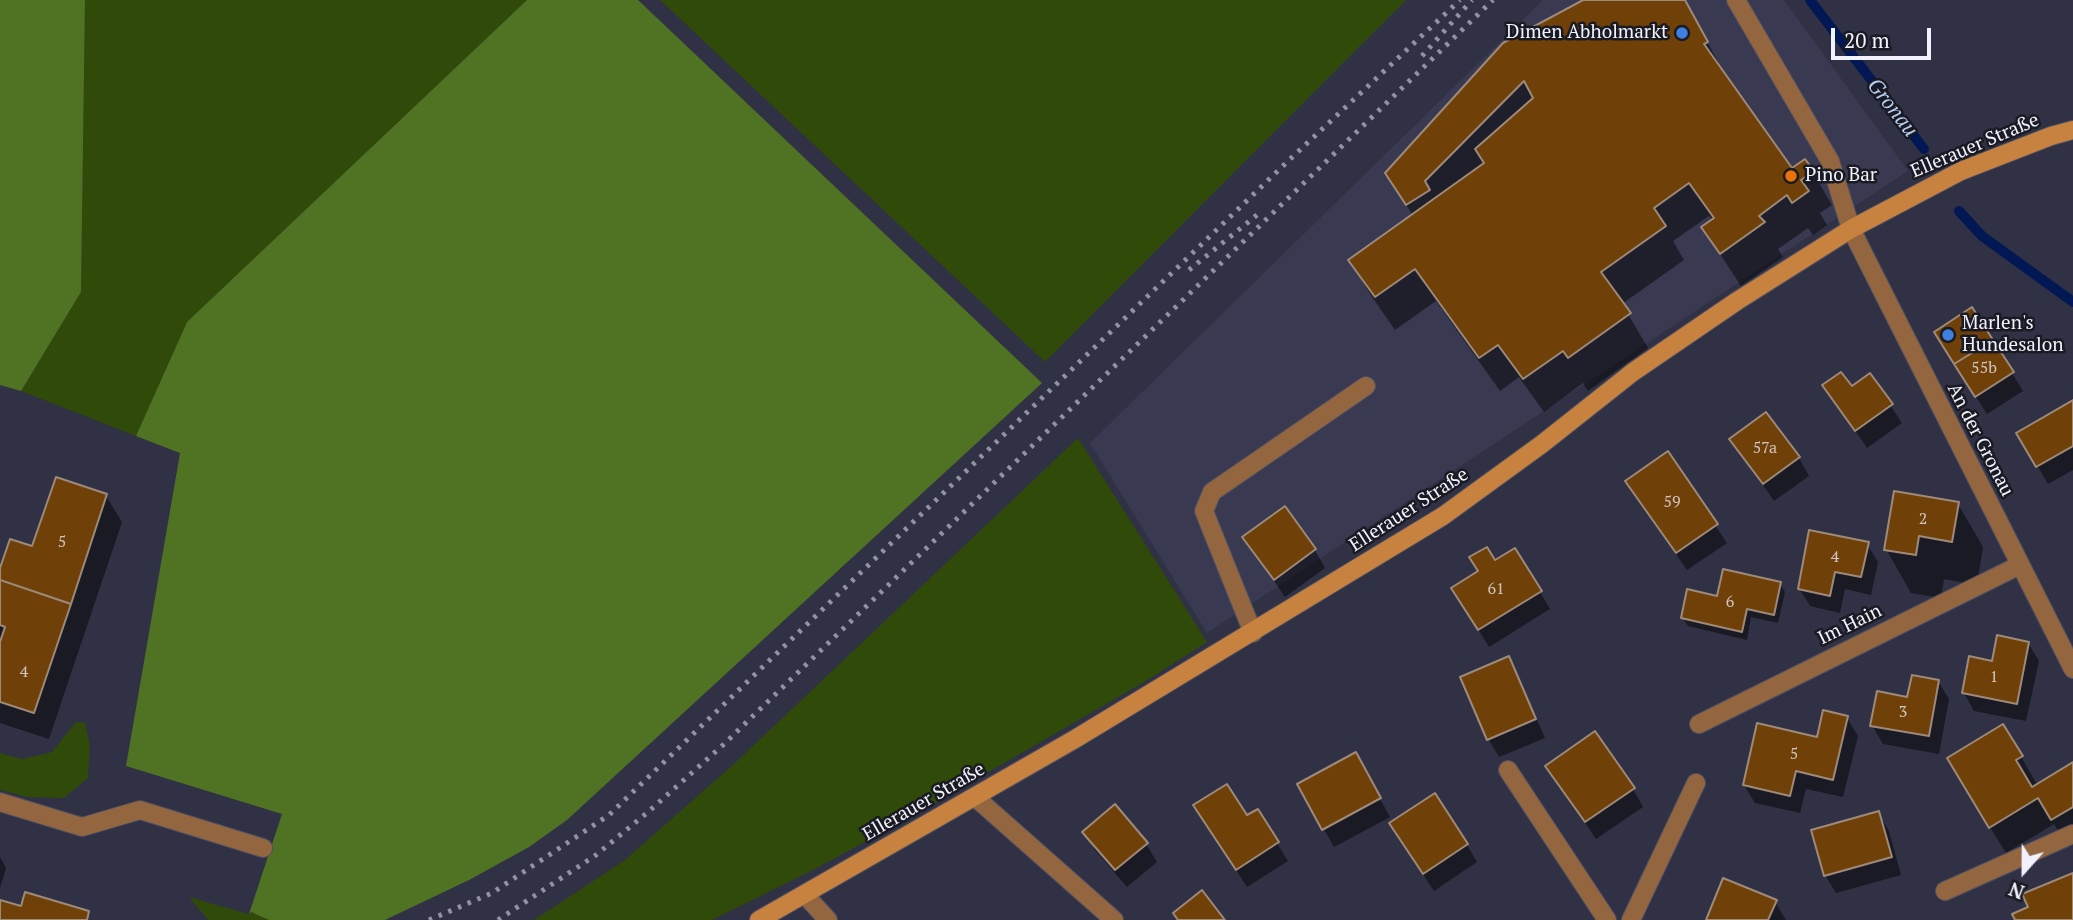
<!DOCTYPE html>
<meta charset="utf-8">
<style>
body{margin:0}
#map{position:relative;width:2073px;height:920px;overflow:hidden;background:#303144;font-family:"PT Serif",serif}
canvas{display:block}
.north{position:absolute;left:1989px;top:836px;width:70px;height:70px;-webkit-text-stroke:5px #191a22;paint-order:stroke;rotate:201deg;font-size:19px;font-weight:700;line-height:28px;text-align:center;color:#f1f2fe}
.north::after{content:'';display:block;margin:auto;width:24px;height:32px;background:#f1f2fe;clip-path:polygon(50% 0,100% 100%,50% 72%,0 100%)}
.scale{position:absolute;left:1831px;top:28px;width:100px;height:32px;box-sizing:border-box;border:4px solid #f1f2fe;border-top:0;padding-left:9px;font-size:21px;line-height:24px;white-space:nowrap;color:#f1f2fe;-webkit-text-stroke:5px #191a22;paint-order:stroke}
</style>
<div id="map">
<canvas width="2073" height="920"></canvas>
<div class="north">N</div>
<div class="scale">20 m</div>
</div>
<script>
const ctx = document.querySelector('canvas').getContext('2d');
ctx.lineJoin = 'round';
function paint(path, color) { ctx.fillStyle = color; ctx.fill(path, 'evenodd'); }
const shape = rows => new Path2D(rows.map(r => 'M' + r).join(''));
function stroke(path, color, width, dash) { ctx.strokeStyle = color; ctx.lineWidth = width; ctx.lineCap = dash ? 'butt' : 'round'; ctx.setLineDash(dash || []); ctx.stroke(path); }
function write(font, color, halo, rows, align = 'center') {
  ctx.font = font + ' "PT Serif",serif'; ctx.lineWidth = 5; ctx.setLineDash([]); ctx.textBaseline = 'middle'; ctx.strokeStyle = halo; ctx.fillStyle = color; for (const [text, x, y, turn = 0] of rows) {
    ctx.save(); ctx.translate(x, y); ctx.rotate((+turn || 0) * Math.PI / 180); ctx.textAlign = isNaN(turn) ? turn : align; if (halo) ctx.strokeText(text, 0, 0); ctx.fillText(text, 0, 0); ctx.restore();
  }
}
const built = shape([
 [1543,0,1784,0,1908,171,1207,633,1090,443]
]);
const green = shape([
 [85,0,527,0,187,322,136,436,21,391,81,292],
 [660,0,1406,0,1045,362],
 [1078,438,1207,642,1146,681,916,814,815,869,712,920,534,920,625,860,735,763],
 [76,722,85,723,90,746,88,778,64,798,27,797,0,790,0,753,22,759,52,752],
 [189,897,248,914,250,912,269,920,208,920]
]);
const forest = shape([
 [0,0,85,0,81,292,21,391,0,385],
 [527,0,638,0,1042,383,567,820,529,847,469,880,385,920,269,920,251,912,249,914,282,814,126,766,180,453,136,436,187,322]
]);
const shadow = shape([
 [1587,0,1684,0,1726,76,1792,170,1812,171,1832,205,1820,213,1827,225,1813,235,1808,228,1778,249,1783,257,1741,286,1703,228,1713,220,1709,216,1673,241,1684,260,1622,304,1648,348,1588,391,1583,383,1544,412,1519,377,1500,391,1436,301,1395,330,1370,294,1350,261,1413,216,1387,173],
 [1946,350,2012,373,2023,391,1987,414],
 [1870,375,1902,423,1867,448,1825,386,1851,389],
 [2073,402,2073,470,2048,484,2019,434],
 [1766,414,1799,458,1809,476,1774,501,1732,440],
 [1667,454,1727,543,1687,570,1638,499],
 [106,496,122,522,49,739,0,723,0,574],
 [1958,504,1983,547,1977,585,1944,579,1941,598,1911,593,1886,549],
 [1244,537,1315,550,1325,568,1285,597],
 [1867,544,1878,562,1871,595,1845,589,1840,613,1810,606,1799,588],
 [1494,563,1540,592,1550,609,1489,647,1464,606],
 [1780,584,1785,592,1778,623,1751,617,1747,640,1688,626,1683,618,1718,598],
 [2028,643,2039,661,2026,721,1974,711,1964,693,1994,663],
 [1508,658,1518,676,1545,738,1499,757,1489,740,1462,678],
 [1938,681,1949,699,1939,754,1883,744,1872,725],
 [1847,718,1858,736,1843,797,1806,789,1800,813,1755,803,1744,785,1818,739],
 [2003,726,2038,786,2073,764,2073,842,2067,845,2054,824,2006,853,1964,785],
 [1547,766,1633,789,1643,807,1596,839],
 [1365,772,1390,817,1334,847,1299,785],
 [1257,811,1288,861,1247,887,1206,824,1247,818],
 [1878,813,1889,831,1901,875,1836,893,1825,875],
 [1085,833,1146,844,1157,862,1127,887,1095,850],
 [1402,842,1467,845,1477,862,1434,891],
 [0,857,6,868,0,888],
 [1775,902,1786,920,1707,920]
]);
const stream = shape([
 [1810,0,1924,149],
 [1959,211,1982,236,2073,302]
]);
const building = shape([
 [1583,0,1685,0,1708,42,1704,44,1792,168,1805,159,1814,171,1801,180,1809,191,1792,203,1787,195,1759,216,1765,222,1720,254,1701,227,1714,218,1689,183,1654,208,1666,226,1601,272,1631,313,1568,358,1563,351,1523,379,1498,345,1479,358,1415,269,1375,297,1348,260,1484,163,1475,149,1533,98,1524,81,1425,181,1430,190,1406,205,1385,173,1503,43,1583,0],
 [1972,307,1993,340,1954,364,1934,332,1972,307],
 [1993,340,2014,372,1975,397,1954,364,1993,340],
 [1841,372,1852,386,1870,373,1893,404,1855,431,1822,385,1841,372],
 [2073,400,2073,446,2036,467,2016,433,2073,400],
 [1766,412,1800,457,1763,484,1729,439,1766,412],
 [1668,451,1718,524,1676,553,1625,481,1668,451],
 [56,477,107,494,71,604,0,580,0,568,10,539,32,546,56,477],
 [1894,491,1959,502,1952,542,1919,536,1916,555,1884,550,1894,491],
 [1285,506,1316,549,1274,580,1242,537,1285,506],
 [1809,530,1869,542,1861,577,1835,572,1830,596,1798,589,1809,530],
 [1487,547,1495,560,1515,548,1542,591,1478,630,1451,588,1478,571,1469,557,1487,547],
 [1723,569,1781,582,1774,615,1747,609,1742,632,1681,618,1687,589,1717,596,1723,569],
 [0,580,71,604,34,713,0,702,0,642,5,627,0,625,0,580],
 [1997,635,2029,642,2017,704,1962,693,1969,656,1992,661,1997,635],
 [1509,656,1536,719,1487,740,1460,677,1509,656],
 [1912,675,1939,680,1929,736,1870,726,1877,691,1907,697,1912,675],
 [1823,710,1848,716,1833,780,1796,771,1790,796,1743,785,1757,723,1817,737,1823,710],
 [2003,724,2023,756,2016,760,2032,787,2073,762,2073,807,2051,820,2038,798,1989,828,1947,758,2003,724],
 [1595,731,1635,788,1585,822,1545,766,1595,731],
 [1356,752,1381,798,1322,830,1297,784,1356,752],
 [1227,784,1247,815,1258,809,1279,842,1236,870,1193,805,1227,784],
 [1435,793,1468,844,1423,874,1389,823,1435,793],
 [1115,804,1148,843,1115,870,1082,832,1115,804],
 [1879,811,1892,857,1824,876,1811,830,1879,811],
 [2073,873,2073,920,2015,920,2012,914,2028,907,2022,894,2073,873],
 [1723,878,1777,900,1768,920,1706,920,1723,878],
 [1202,890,1225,920,1178,920,1173,913,1202,890],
 [25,892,89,911,87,920,0,920,0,900,21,906,25,892]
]);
const lane = shape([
 [1736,0,1830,161,1851,229],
 [1253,633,1204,511,1212,492,1366,386],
 [1508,770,1607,920],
 [975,797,1114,920],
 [0,802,82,827,140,810,263,848],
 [1945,891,2073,834],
 [1631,920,1696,783]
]);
const street = shape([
 [1851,229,2073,669],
 [1699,724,2020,565],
 [805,895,828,920]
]);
const secondary = shape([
 [759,920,1075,739,1443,516,1542,444,1633,372,1737,301,1851,229,1961,171,2051,136,2073,130]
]);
const rail = shape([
 [1422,56,1472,0],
 [1189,270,1257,215],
 [429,920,492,893,609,815,1286,163,1460,0],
 [498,920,596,855,648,812,723,745,1493,0]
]);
const markers = [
 [1682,33,7,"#3f7fe0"],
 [1791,176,7,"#e8710a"],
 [1948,335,7,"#3f7fe0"]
];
const numberNames = [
 ["55b",1984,368],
 ["57a",1765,448],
 ["59",1672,502],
 ["2",1923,519],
 ["5",62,542],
 ["4",1835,557],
 ["61",1496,589],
 ["6",1730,602],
 ["4",24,672],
 ["1",1994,677],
 ["3",1903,712],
 ["5",1794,754]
];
const poiNames = [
 ["Dimen Abholmarkt",1668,33,"right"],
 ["Pino Bar",1805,176],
 ["Marlen's",1962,324],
 ["Hundesalon",1962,346]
];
const streetNames = [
 ["Ellerauer Straße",1975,146,-23],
 ["An der Gronau",1980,440,63],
 ["Ellerauer Straße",1409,510,-33],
 ["Im Hain",1850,625,-26],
 ["Ellerauer Straße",924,802,-30]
];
const waterNames = [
 ["Gronau",1892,108,52]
];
paint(built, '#393a52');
paint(green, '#304a09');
paint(forest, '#507323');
paint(shadow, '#0007');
stroke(stream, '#011855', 10);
paint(building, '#704009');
stroke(building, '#9d8a7a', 2);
stroke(lane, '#4f5062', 20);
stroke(street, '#4f5062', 20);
stroke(secondary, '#4f5062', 20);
stroke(lane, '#936640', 18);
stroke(street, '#936640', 18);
stroke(secondary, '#c88240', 18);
stroke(rail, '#9293a2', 5, [3.5, 7]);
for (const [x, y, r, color] of markers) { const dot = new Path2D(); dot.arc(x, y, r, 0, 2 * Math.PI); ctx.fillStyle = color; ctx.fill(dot); stroke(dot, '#191a22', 2.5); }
write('16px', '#d1c6c1', null, numberNames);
write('19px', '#f1f2fe', '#191a22', poiNames, 'left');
write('19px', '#f1f2fe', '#191a22', streetNames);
write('italic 21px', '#b7ccf2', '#191a22', waterNames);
</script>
